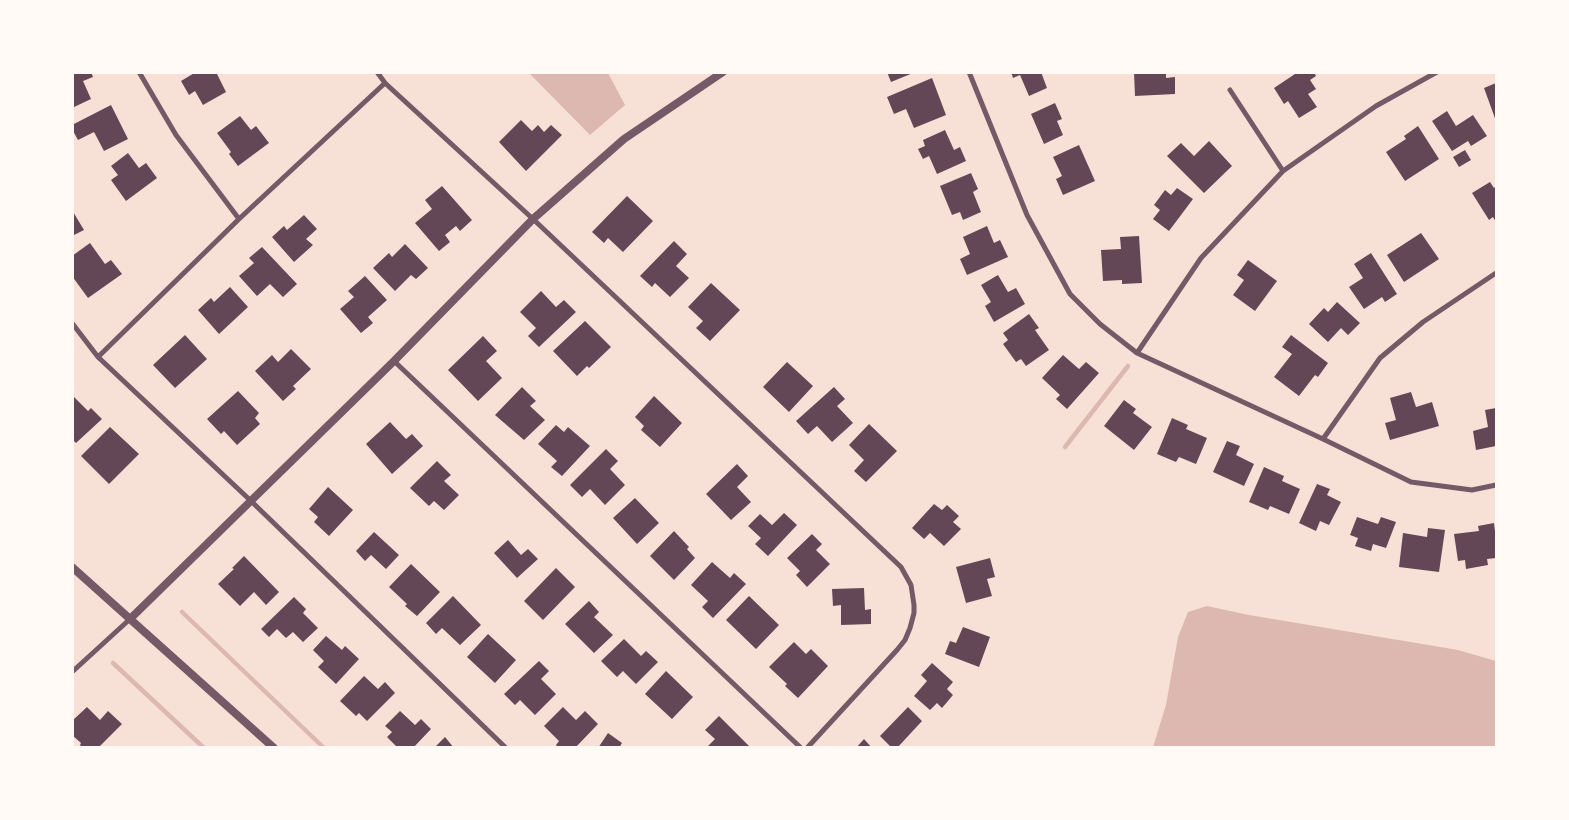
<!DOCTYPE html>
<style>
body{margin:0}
#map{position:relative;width:1569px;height:820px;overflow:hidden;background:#f7e1d7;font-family:Barlow,sans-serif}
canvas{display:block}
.frame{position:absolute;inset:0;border:74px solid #fffaf5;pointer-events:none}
</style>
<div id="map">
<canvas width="1569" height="820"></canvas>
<div class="frame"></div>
</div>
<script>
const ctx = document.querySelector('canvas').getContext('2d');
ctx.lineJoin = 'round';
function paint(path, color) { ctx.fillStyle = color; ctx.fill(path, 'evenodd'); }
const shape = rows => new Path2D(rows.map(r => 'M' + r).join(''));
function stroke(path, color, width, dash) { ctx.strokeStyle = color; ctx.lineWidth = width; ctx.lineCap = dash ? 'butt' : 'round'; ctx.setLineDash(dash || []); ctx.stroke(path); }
const water = shape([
 [529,73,608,73,625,105,590,135],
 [1207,606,1249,615,1458,650,1496,661,1496,747,1153,747,1166,705,1178,637,1188,612]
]);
const stream = shape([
 [1065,447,1128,366],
 [182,612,324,748],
 [113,663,204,748]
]);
const building = shape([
 [72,72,91,72,93,77,83,81,91,99,72,108],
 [196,72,216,72,226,92,203,105,195,91,189,95,181,81],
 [887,72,913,72,913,73,891,82],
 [1011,72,1041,72,1047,88,1029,96,1020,75,1013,78],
 [1134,72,1166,72,1166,78,1175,77,1175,94,1135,96],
 [1298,72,1314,72,1316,76,1310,80,1316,89,1308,94,1317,107,1299,118,1288,101,1284,104,1274,88],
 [932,78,946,115,914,128,906,109,894,114,887,97],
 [1496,83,1496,121,1484,88],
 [1055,103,1062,119,1057,121,1063,135,1044,144,1031,114],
 [111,105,128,139,104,151,94,132,78,140,72,129,72,125],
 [1447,111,1456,126,1473,115,1487,136,1471,146,1468,141,1452,151,1432,121],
 [240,116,251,130,256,126,269,143,238,166,229,154,231,152,217,133],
 [521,120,532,131,538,125,544,132,551,125,562,135,526,171,499,142],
 [1418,126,1439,159,1405,181,1386,152,1406,139,1404,136],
 [945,130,954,150,960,147,966,161,937,174,929,156,923,159,918,149,925,146,923,140],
 [1209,141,1232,166,1204,193,1167,156,1181,143,1194,156],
 [1079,145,1095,181,1063,195,1056,179,1062,176,1053,157],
 [1465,150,1471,160,1459,167,1453,157],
 [128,153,139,168,146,163,157,178,126,201,111,180,118,175,111,166],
 [971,173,978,189,973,192,981,212,963,220,960,212,952,215,940,186],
 [1490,182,1494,188,1496,186,1496,222,1493,217,1489,220,1472,193],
 [442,186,472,220,460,231,456,226,445,235,450,242,439,251,415,223,432,209,425,200],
 [1177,188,1193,199,1169,231,1153,219,1160,210,1154,205,1165,190,1171,195],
 [627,196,653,221,623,252,608,238,604,243,592,232],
 [72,210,84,230,72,236],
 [304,215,317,229,306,239,313,245,294,262,272,237,284,226,287,230],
 [987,226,994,243,1000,240,1008,257,967,275,960,259,970,254,963,237],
 [1421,233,1439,259,1404,282,1387,255],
 [1139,236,1142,283,1122,284,1122,280,1103,281,1101,250,1121,249,1120,237],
 [674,241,687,254,676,266,689,278,670,297,655,283,652,287,640,276],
 [90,243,105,264,111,260,122,274,88,298,72,276,72,256],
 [405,244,428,268,416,279,411,275,395,291,373,268,389,253,392,257],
 [262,247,297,284,283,297,270,284,257,296,239,276,254,263,249,258],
 [1371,253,1397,294,1385,302,1382,297,1364,309,1349,287,1363,278,1354,264],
 [1248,260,1277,281,1255,311,1233,295,1244,280,1237,275],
 [998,275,1008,292,1016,288,1025,304,994,322,985,306,991,302,981,285],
 [365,276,387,300,368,317,373,323,361,333,340,309,354,297,348,291],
 [711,283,740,310,710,341,696,328,703,321,688,307],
 [230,287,248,307,219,334,198,310,211,298,214,302],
 [541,291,556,307,564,300,576,312,539,347,528,336,536,328,520,312],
 [1337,302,1360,323,1348,335,1341,328,1328,342,1309,324,1324,308,1328,312],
 [1029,314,1039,328,1035,330,1049,350,1026,366,1021,359,1016,362,1003,344,1008,340,1003,333],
 [585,321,611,347,589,368,587,366,577,376,553,351],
 [185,335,207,359,175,388,153,365],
 [1291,335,1328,363,1318,377,1315,375,1299,396,1274,377,1292,354,1282,347],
 [483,336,497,351,486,361,502,378,478,401,448,370],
 [291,349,311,369,293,386,296,389,283,401,255,371,272,355,278,362],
 [1063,355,1079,369,1086,362,1099,373,1067,409,1056,399,1060,395,1042,378],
 [787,362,813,386,789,412,763,387],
 [522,387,536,401,530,406,545,420,524,440,495,415],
 [834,387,845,399,837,406,853,423,832,442,817,426,808,434,796,421],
 [238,391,259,413,255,418,260,424,237,445,224,431,221,434,207,419],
 [1411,392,1416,407,1432,402,1439,426,1390,440,1385,423,1396,420,1390,398],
 [72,395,88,411,91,408,102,419,76,443,72,439],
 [654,396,682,423,660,447,641,430,644,426,635,417],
 [1124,400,1136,409,1133,413,1152,427,1134,450,1104,426],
 [1496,408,1496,446,1476,450,1473,431,1488,427,1485,410],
 [1172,418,1188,425,1186,429,1207,438,1196,464,1179,457,1176,462,1157,454],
 [390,422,406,439,412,434,423,446,392,474,366,444],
 [869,424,897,451,866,482,854,471,864,460,849,445],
 [556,425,564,432,568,427,590,446,562,476,551,467,557,461,538,444],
 [110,427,139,454,109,484,81,456],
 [1227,441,1240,446,1236,455,1254,464,1244,486,1213,472],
 [606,449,618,461,610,469,625,485,605,505,590,489,582,497,570,485],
 [437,461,451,475,444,481,459,495,444,510,434,501,429,506,410,488],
 [737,464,748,476,737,487,751,502,731,520,706,494],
 [1264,467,1284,476,1282,481,1300,489,1289,514,1270,506,1268,510,1249,502],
 [1317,484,1330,489,1327,495,1341,502,1329,525,1320,521,1316,531,1299,523],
 [328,487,353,510,329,536,314,522,318,517,309,509],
 [635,498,659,523,637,544,613,518],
 [934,504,942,510,947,505,959,516,953,522,961,529,944,546,930,533,924,539,912,528],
 [784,513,797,525,768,556,755,544,761,538,748,526,760,514,772,525],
 [1357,517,1378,524,1381,517,1396,522,1386,548,1373,544,1371,551,1355,546,1358,538,1350,535],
 [1494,523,1496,540,1496,558,1487,559,1488,565,1466,569,1465,560,1458,561,1454,534,1479,531,1478,526],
 [1428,528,1445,530,1439,572,1399,567,1403,533,1427,537],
 [674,531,689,547,687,549,695,558,674,580,650,556],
 [374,532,399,555,386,569,371,555,365,561,356,551],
 [812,534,822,544,816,550,830,564,807,587,796,575,800,571,787,558],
 [508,540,521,555,528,549,538,559,517,578,494,553],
 [244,556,279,592,266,605,254,592,240,606,218,584,234,569,232,568],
 [990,558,995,577,987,579,992,596,966,603,956,567],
 [712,562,730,578,734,573,746,584,713,618,702,607,708,601,691,585],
 [411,564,440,592,417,616,405,606,407,604,389,587],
 [556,568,575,587,543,620,524,601],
 [864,588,865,610,871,609,871,624,841,625,841,605,833,606,832,589],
 [453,596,481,625,460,645,442,628,436,634,426,623],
 [749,596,779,625,756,649,726,620],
 [294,597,306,609,303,613,318,628,303,642,293,632,286,638,277,629,269,637,261,629],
 [589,601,599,612,594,617,613,635,594,653,565,624],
 [963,627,990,637,979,667,945,654,950,641,956,643],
 [488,634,516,660,495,683,467,657],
 [326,636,342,650,345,646,359,659,336,684,318,667,324,661,313,650],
 [624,639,641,656,646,651,658,662,636,684,623,671,617,677,601,661],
 [794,642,806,654,811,649,828,666,798,698,785,686,787,684,769,667],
 [539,661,549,671,541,679,556,694,535,715,520,700,515,705,504,694],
 [932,663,953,682,947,689,953,695,942,708,937,703,930,710,914,696,927,681,921,675],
 [666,671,693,697,672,719,645,694],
 [364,676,378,689,385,682,395,693,367,721,359,713,356,716,340,701],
 [87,707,100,720,108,711,122,724,98,748,83,748,80,745,81,743,72,735,72,721],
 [563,707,576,720,585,711,598,724,575,748,558,748,556,745,559,741,544,726],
 [908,707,922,721,897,748,892,748,880,736],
 [400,711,415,725,421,719,431,729,413,748,398,748,387,737,392,732,385,726],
 [719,716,751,748,706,748,715,739,705,730],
 [608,733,622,743,619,748,598,748],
 [445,737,454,748,434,748],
 [864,739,872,748,856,748]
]);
const minor = shape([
 [139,72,176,135,239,219],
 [377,72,385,83,533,219,901,567,911,585,914,605,914,613,910,628,905,640,897,650,807,748],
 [969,72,1027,215,1070,294,1100,324,1137,353,1323,439,1411,482,1472,490,1496,485],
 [1230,90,1283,171],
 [72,323,98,357,251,501,506,748],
 [1137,353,1201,258,1283,171,1376,106,1437,72],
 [98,357,239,219,385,83],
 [394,361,801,748],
 [1323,439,1380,358,1423,322,1496,273],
 [72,672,130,619]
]);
const tertiary = shape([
 [72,567,274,748],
 [130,619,394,361,533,219,624,139,723,72]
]);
paint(water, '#dcb8b0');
stroke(stream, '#dcb8b0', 4.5);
paint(building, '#644757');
stroke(minor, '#755966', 5);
stroke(tertiary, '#755966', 8);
</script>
